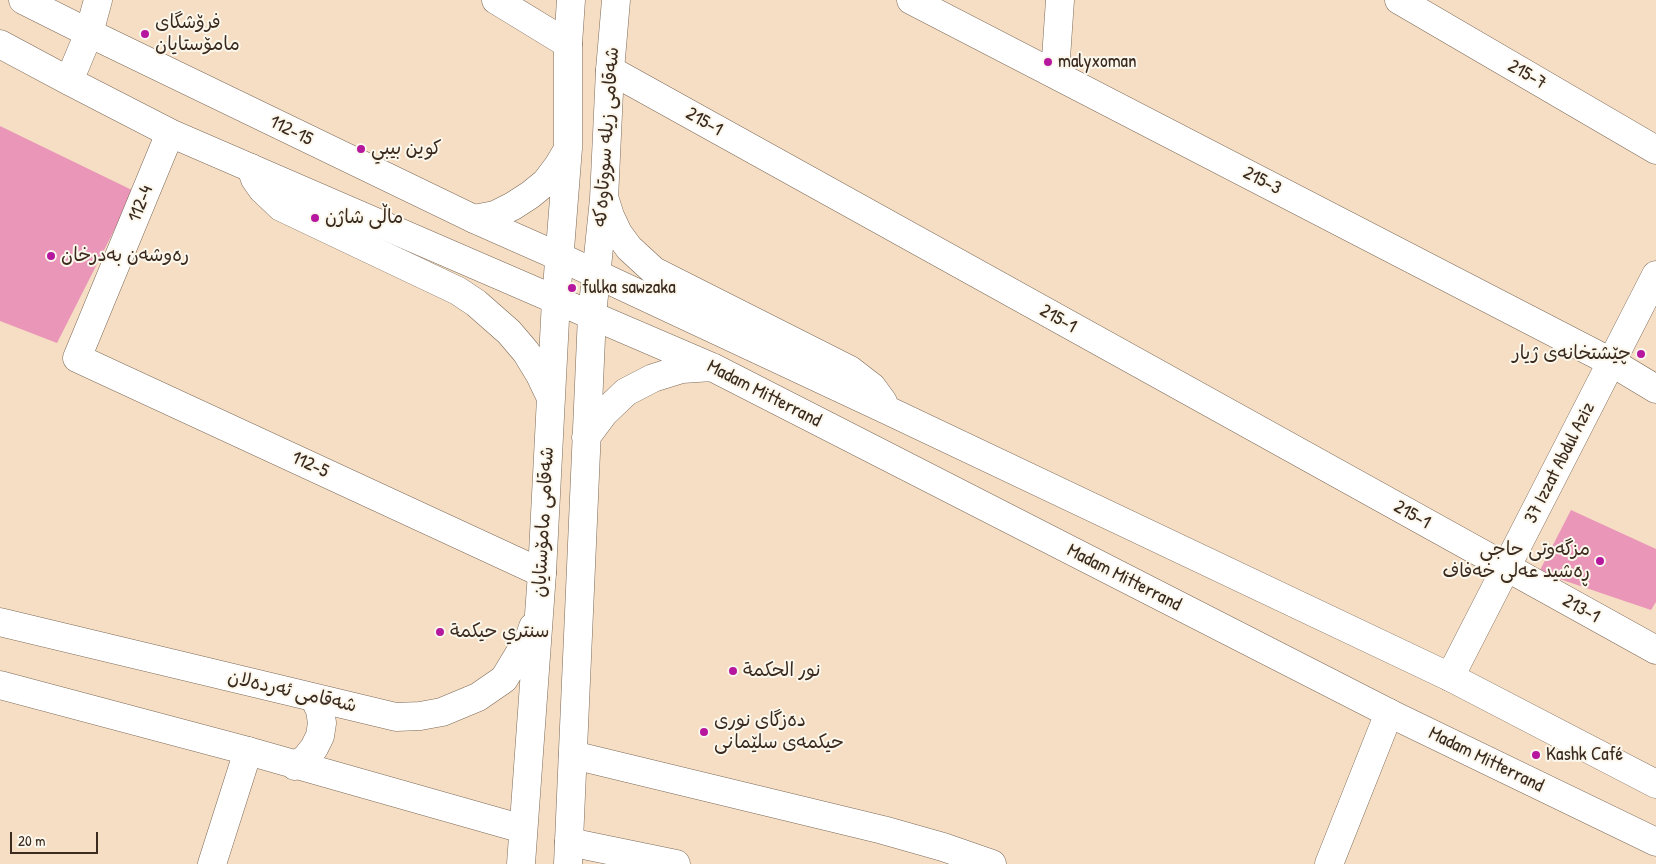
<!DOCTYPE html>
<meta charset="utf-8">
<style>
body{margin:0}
#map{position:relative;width:1656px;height:864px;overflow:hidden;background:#f5dec3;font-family:"Patrick Hand",sans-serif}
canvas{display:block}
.scale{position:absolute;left:10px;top:832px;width:88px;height:22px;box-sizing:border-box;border:2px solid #3b2a1e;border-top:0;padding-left:6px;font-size:15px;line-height:18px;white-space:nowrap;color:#3b2a1e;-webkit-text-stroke:4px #fbf7ec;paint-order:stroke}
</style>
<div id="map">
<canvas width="1656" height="864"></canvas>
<div class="scale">20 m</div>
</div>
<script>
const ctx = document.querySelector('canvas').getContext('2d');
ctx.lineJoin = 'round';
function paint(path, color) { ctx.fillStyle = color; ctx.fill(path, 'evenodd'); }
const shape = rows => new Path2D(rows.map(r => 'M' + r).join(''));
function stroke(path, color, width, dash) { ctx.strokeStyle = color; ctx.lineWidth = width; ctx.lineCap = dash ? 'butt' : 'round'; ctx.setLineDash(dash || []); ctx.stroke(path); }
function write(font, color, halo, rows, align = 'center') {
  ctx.font = font + ' "Patrick Hand","Playpen Sans Arabic",sans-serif'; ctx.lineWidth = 4; ctx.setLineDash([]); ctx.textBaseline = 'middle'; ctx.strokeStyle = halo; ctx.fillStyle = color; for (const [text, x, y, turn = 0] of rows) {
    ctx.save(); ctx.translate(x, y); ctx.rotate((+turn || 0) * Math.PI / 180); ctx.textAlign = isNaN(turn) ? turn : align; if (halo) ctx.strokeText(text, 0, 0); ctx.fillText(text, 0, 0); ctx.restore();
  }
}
const building = shape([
 [0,126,134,191,57,343,0,321],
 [1571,510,1656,549,1656,602,1651,610,1539,572]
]);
const minor = shape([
 [23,0,89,33,474,219,560,257],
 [496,0,568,44],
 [911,0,1611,362,1656,389],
 [1399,0,1656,150],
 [0,44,69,81,170,133,556,300],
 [610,70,1656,650],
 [1055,73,1060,0],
 [69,81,89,33,98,0],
 [170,133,77,358,542,573],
 [1450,677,1656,275],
 [573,755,883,830,943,847,992,864],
 [569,842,676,864],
 [212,864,248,751],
 [1329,864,1389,713]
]);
const major = shape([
 [251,168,255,179,262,189,281,207,458,291,476,303,509,332,526,352,540,375,551,398],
 [605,200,610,216,618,233,629,248,654,271,850,370,872,387,883,402],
 [474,219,495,215,513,206,530,195,546,182,558,166,568,149],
 [560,257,887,410,1450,677,1656,784],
 [556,300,712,367,1389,713,1656,842],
 [586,437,604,413,626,392,653,378,682,369,712,367],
 [0,622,396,717,420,716,442,712,478,697,504,679,530,636,533,627],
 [0,685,248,751,523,829],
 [295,766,306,758,314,748,320,736,322,723,320,710,314,698],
 [521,864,542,573,556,300,568,148,568,44,571,0],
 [568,864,592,315,604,199,610,70,616,0]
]);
const markers = [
 [145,34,5,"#b5179e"],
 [1048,62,5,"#b5179e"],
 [361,149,5,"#b5179e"],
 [315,218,5,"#b5179e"],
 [51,256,5,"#b5179e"],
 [572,288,5,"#b5179e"],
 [1641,354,5,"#b5179e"],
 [1600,561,5,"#b5179e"],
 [440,632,5,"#b5179e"],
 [733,671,5,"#b5179e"],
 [704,732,5,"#b5179e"],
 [1536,755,5,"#b5179e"]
];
const poiNames = [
 ["فرۆشگای",155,23],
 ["مامۆستایان",155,45],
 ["malyxoman",1058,62],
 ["كوين بيبي",371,149],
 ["ماڵی شاژن",325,218],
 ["رەوشەن بەدرخان",61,256],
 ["fulka sawzaka",582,288],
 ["چێشتخانەی ژیار",1631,354,"right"],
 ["مزگەوتی حاجی",1590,550,"right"],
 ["ڕەشید عەلی خەفاف",1590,572,"right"],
 ["سنتري حيكمة",450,632],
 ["نور الحكمة",743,671],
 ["دەزگای نوری",714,721],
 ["حیکمەی سلێمانی",714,743],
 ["Kashk Café",1546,755]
];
const streetNames = [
 ["215-7",1527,75,30],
 ["215-1",704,122,29],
 ["112-15",291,131,26],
 ["شەقامی زیلە سووتاوەکە",607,137,-86],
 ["215-3",1262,181,27],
 ["112-4",141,204,-68],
 ["215-1",1058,319,29],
 ["Madam Mitterrand",764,394,27],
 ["37 Izzat Abdul Aziz",1560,463,-63],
 ["112-5",310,465,25],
 ["215-1",1412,515,29],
 ["شەقامی مامۆستایان",544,522,-87],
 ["Madam Mitterrand",1124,578,27],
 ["213-1",1581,609,29],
 ["شەقامی ئەردەلان",292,692,13],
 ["Madam Mitterrand",1486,760,26]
];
paint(building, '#ea96b9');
stroke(minor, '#7c6958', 29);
stroke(major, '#7c6958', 29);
stroke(minor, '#fff', 28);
stroke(major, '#fff', 28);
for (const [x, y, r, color] of markers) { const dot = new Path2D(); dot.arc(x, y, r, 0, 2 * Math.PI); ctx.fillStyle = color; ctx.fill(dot); stroke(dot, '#fbf7ec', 2); }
write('19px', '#3b2a1e', '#fbf7ec', poiNames, 'left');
write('19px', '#3b2a1e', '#fbf7ec', streetNames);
</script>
